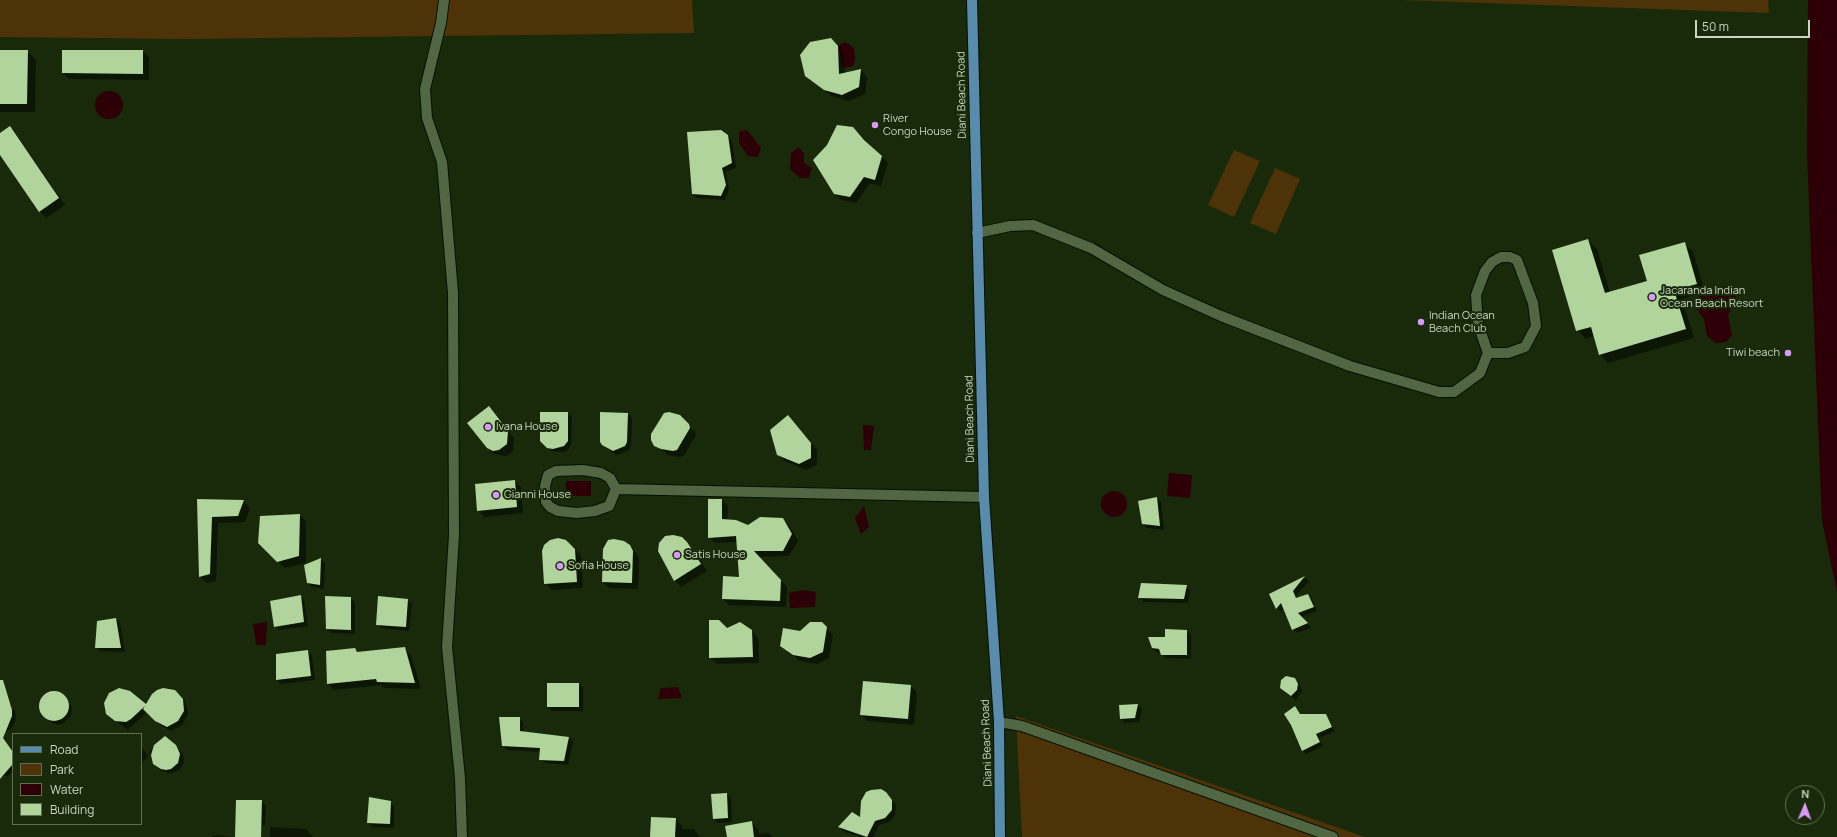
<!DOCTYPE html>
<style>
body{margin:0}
#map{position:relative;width:1837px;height:837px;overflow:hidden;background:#182a0a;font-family:Manrope,sans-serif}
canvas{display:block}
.legend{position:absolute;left:12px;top:733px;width:130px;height:92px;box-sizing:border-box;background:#182a0a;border:1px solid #5f6f54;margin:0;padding:5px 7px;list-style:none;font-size:12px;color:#cad6c3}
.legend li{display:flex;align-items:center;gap:8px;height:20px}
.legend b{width:20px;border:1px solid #5f6f54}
.north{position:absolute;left:1785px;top:785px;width:40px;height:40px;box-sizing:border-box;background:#182a0a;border:1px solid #5f6f54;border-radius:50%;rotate:2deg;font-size:11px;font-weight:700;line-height:16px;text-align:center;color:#cad6c3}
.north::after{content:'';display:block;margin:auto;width:14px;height:18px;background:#d99af7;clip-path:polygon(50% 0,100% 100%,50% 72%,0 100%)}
.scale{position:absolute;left:1695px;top:20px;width:115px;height:18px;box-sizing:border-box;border:2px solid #cad6c3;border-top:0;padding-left:5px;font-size:12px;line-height:14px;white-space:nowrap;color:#cad6c3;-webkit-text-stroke:3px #182a0a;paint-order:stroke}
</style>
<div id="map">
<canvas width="1837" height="837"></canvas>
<ul class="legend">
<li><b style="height:5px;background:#598bad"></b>Road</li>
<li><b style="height:11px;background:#4e3308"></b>Park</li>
<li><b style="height:11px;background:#2d0007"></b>Water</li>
<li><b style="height:11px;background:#b1d39c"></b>Building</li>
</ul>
<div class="north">N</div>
<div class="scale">50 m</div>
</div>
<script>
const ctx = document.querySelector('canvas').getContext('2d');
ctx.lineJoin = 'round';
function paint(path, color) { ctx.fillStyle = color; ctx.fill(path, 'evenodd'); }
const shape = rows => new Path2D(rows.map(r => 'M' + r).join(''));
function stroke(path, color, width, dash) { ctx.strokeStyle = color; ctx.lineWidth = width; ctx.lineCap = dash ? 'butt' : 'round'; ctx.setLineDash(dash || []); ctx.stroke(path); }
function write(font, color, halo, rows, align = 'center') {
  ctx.font = font + ' Manrope,sans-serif'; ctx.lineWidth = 4; ctx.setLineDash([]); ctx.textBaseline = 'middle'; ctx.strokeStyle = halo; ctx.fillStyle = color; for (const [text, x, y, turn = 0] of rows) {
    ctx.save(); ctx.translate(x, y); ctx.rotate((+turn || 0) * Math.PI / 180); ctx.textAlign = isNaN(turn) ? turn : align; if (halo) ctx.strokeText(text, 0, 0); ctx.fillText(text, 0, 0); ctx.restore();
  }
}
const green = shape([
 [0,0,692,0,694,33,185,39,0,37],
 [1401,0,1768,0,1769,13],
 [1234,150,1260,161,1234,217,1208,205],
 [1275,168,1300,179,1276,234,1250,223],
 [1016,716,1365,837,1022,837]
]);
const water = shape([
 [1808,0,1837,0,1837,592,1822,521,1807,154],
 [845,42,854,48,855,60,853,66,843,68,838,46],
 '95 105a14 14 0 1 1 28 0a14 14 0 1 1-28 0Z',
 [747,130,761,148,758,157,748,156,739,143,739,132],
 [799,147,804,154,804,163,812,168,809,178,800,178,790,169,791,153],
 [1724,286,1733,289,1736,296,1728,316,1732,335,1726,342,1716,343,1707,336,1704,319,1696,308,1696,303,1700,295],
 [863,425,874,426,871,450,864,450],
 [1169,473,1192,475,1190,498,1167,496],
 [566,481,591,481,591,496,566,496],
 '1101 504a13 13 0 1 1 26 0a13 13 0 1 1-26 0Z',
 [864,506,869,527,861,534,855,518],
 [802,590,816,592,815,607,790,608,789,593],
 [267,622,266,645,256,645,253,624],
 [678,687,682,698,658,699,661,688]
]);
const shadow = shape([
 [831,39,844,54,845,74,861,70,867,77,865,94,849,101,831,96,806,75],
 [0,51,27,51,36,60,35,112,0,112],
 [143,51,149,58,149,80,69,79,63,73],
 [10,127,16,134,65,205,46,218,40,211,0,153,0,134],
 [853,128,888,163,881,186,870,183,856,203,841,200,834,193],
 [727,136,732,141,736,168,725,172,729,190,725,200,697,198,693,194],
 [1588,240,1597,249,1610,293,1648,282,1684,243,1693,252,1705,292,1682,299,1694,338,1608,363,1600,355,1594,336,1586,339,1577,330],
 [489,407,514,438,513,451,506,456,494,454,487,447],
 [567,413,572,417,571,445,568,450,564,452,552,451,541,440],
 [628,414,632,418,631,446,629,450,618,455,612,452,601,441],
 [680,416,695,432,696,435,684,456,680,457,668,455,655,445],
 [794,423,817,450,817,465,806,470,785,461,778,455],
 [514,481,521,487,523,513,484,517,478,510],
 [1157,498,1161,502,1164,530,1147,528,1143,524],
 [198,500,243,501,250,508,245,522,218,523,216,581,206,583,200,576],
 [722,500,728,506,727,520,748,526,783,519,789,525,798,541,789,556,759,557,787,587,786,607,729,605,723,599,741,578,737,542,715,543,709,537],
 [300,515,306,522,306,563,285,568,259,542],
 [558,539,572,545,581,556,583,588,552,590,545,583],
 [609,541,629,546,636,553,639,558,638,589,609,588,603,582,603,554],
 [688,545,707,571,681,587,675,580],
 [321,559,325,563,324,589,312,587,308,583],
 [1305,578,1309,581,1296,596,1297,599,1308,595,1312,599,1317,611,1301,617,1311,628,1297,633,1293,629,1284,608,1281,612,1277,608,1270,594],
 [1186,586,1190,591,1188,603,1144,602,1139,598],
 [300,596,304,600,308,626,279,630,275,626],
 [350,598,355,602,355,634,331,633,327,629],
 [407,600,412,604,409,631,381,628,377,624],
 [116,619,120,623,125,652,100,651,96,647],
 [822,623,833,635,829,658,817,664,800,661,781,646,800,632],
 [727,629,752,631,758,638,759,663,717,664,710,657],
 [1166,630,1187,631,1191,635,1191,659,1166,658,1161,653,1157,652,1152,647,1166,638],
 [404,648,411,655,421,689,384,688,381,685,334,690,328,684,355,649,359,653],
 [307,651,312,655,315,680,281,684,277,680],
 [1290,677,1299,683,1302,691,1296,700,1283,690,1281,683,1284,678],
 [579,684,583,688,583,711,552,711,548,707],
 [911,686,917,692,914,725,867,721,861,715],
 [52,692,61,695,72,707,71,715,65,722,59,725,52,723,41,712,40,703,42,699],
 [179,695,184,699,188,710,188,715,182,725,171,731,160,725,147,712,128,730,112,718],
 [0,699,15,711,16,720,11,729,0,735],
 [1138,705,1142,709,1139,722,1125,723,1121,719,1120,706],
 [1295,707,1301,715,1325,715,1335,731,1319,738,1323,746,1306,754,1303,751,1292,725],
 [519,718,523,722,524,733,569,737,573,742,568,765,545,763,540,759,541,752,507,750,503,746],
 [165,737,183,754,184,763,179,770,171,774,162,771,149,752],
 [0,740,13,750,13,771,8,776,0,776],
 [141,747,148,756,141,764],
 [885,793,896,805,895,815,889,822,879,825,873,837,859,837,843,831,839,827,860,818],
 [726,794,731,798,732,822,718,823,714,819,712,795],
 [237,801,262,801,266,806,265,825,240,825],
 [390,802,394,806,394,828,373,827,368,823],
 [676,819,682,826,682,829,694,829,700,837,651,837],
 [751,822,758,829,759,834,769,833,773,837,728,837],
 [270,827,306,829,313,837,270,837],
 [213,835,232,837,213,837]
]);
const building = shape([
 [831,38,838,46,839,74,861,69,859,87,842,95,824,90,805,76,800,55,810,42],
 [0,50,28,50,27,104,0,104],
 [62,50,143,50,143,74,62,73],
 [837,125,853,127,864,140,882,156,875,180,864,177,850,197,834,194,813,160,827,145],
 [10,126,59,198,39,212,0,155,0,133],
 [721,130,728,135,732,163,722,168,726,185,721,196,692,194,687,132],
 [1588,239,1605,293,1647,281,1639,255,1685,242,1697,284,1674,290,1686,329,1599,355,1591,327,1576,331,1552,250],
 [489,406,508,431,507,444,499,450,493,451,487,448,467,423],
 [540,412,568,412,568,441,564,446,553,449,547,448,540,441],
 [600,412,628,413,627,442,625,446,613,451,602,445,600,442],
 [669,412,680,415,689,424,690,428,677,450,673,451,661,449,654,446,651,440,651,434,664,413],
 [788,415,811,443,811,458,799,464,777,455,770,430],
 [515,480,517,507,477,511,475,484],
 [1157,497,1160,526,1142,524,1138,501],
 [197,499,244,500,238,516,212,517,210,574,199,577],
 [708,499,722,499,722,519,736,520,748,525,760,517,783,518,792,534,783,551,754,551,781,580,780,601,722,599,723,576,739,577,736,536,708,538],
 [300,514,299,556,277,562,258,543,260,516],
 [673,535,682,537,687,542,701,564,674,581,658,551,659,543,665,536],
 [558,538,566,540,575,549,577,582,544,584,542,551,544,545,550,540],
 [614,539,624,541,630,545,633,551,632,583,602,582,603,549,608,540],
 [321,558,320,585,307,583,304,565],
 [1305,576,1293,591,1296,598,1308,594,1314,607,1298,613,1308,623,1292,630,1281,603,1276,609,1269,594],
 [1141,583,1187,585,1184,599,1138,598],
 [301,595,304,622,274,627,270,601],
 [325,596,351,597,351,630,326,629],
 [378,596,408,599,406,627,376,625],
 [116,618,121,648,95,648,97,621],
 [709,620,719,620,727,628,740,622,752,630,753,657,709,658],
 [810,622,822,622,827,627,823,652,810,658,793,655,780,646,783,628,800,631],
 [1165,629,1187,630,1187,655,1161,655,1159,649,1152,648,1148,637,1165,637],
 [405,647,415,683,377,682,376,679,327,684,326,651,355,648,357,652],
 [308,650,311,676,276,680,276,654],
 [1286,676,1295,678,1298,684,1297,690,1291,696,1280,688,1281,680],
 [0,680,3,680,12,710,12,716,3,738,13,752,12,765,0,779],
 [863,681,911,685,908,719,860,715],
 [547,683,579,683,579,707,547,707],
 [119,688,130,691,146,704,152,694,157,690,163,688,175,690,183,699,184,711,178,721,167,727,155,721,143,709,145,706,131,719,126,722,115,721,106,714,104,703,109,693],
 '39 706a15 15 0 1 1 30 0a15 15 0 1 1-30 0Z',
 [1138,704,1135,718,1120,719,1119,705],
 [1295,706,1300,714,1326,714,1332,727,1316,734,1320,742,1302,751,1291,725,1284,714],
 [499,717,520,717,520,731,569,737,564,761,539,760,540,748,502,746],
 [165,736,176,745,180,754,178,763,171,769,166,770,161,769,153,764,151,755,154,745],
 [881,789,886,792,892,800,892,810,885,818,875,821,867,837,838,827,852,812,860,817,861,801,866,792,871,790],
 [727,793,728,818,713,819,711,794],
 [369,797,391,801,390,824,367,823],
 [236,800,262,800,261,837,235,837],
 [651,817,676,818,675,837,650,837],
 [752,821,754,837,727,837,725,826]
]);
const minor = shape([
 [444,0,441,23,425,89,427,118,442,162,453,293,454,535,447,647,460,778,462,837],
 [977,233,1010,226,1033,225,1091,248,1163,290,1221,316,1350,366,1439,392,1454,392,1480,373,1488,353,1508,353,1525,347,1536,326,1533,303,1517,260,1510,257,1501,257,1492,262,1485,271,1476,295,1478,324,1488,353],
 [583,470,601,473,610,478,616,489,609,506,595,511,577,513,558,511,550,507,546,502,545,486,548,475,556,471,583,470],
 [616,489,984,497],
 [999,722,1022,726,1333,837]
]);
const major = shape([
 [972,0,984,497,999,722,1000,837]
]);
const markers = [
 [875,125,4,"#d99af7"],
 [1652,297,4,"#d99af7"],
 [1421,322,4,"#d99af7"],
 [1788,353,4,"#d99af7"],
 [488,427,4,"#d99af7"],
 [496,495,4,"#d99af7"],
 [677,555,4,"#d99af7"],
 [560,566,4,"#d99af7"]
];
const streetNames = [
 ["Diani Beach Road",962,95,-91],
 ["Diani Beach Road",970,419,-91],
 ["Diani Beach Road",987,743,-92]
];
const poiNames = [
 ["River",883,119],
 ["Congo House",883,132],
 ["Jacaranda Indian",1660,291],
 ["Ocean Beach Resort",1660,304],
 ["Indian Ocean",1429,316],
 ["Beach Club",1429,329],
 ["Tiwi beach",1780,353,"right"],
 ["Ivana House",496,427],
 ["Gianni House",504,495],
 ["Satis House",685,555],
 ["Sofia House",568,566]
];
paint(green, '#4e3308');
paint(water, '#2d0007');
paint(shadow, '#0007');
paint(building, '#b1d39c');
stroke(minor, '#031200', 12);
stroke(major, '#031200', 12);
stroke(minor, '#516643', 10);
stroke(major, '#598bad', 10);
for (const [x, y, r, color] of markers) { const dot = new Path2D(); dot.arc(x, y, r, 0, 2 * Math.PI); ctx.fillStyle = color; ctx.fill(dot); stroke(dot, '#182a0a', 1.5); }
write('11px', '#cad6c3', '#182a0a', streetNames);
write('11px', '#cad6c3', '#182a0a', poiNames, 'left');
</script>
